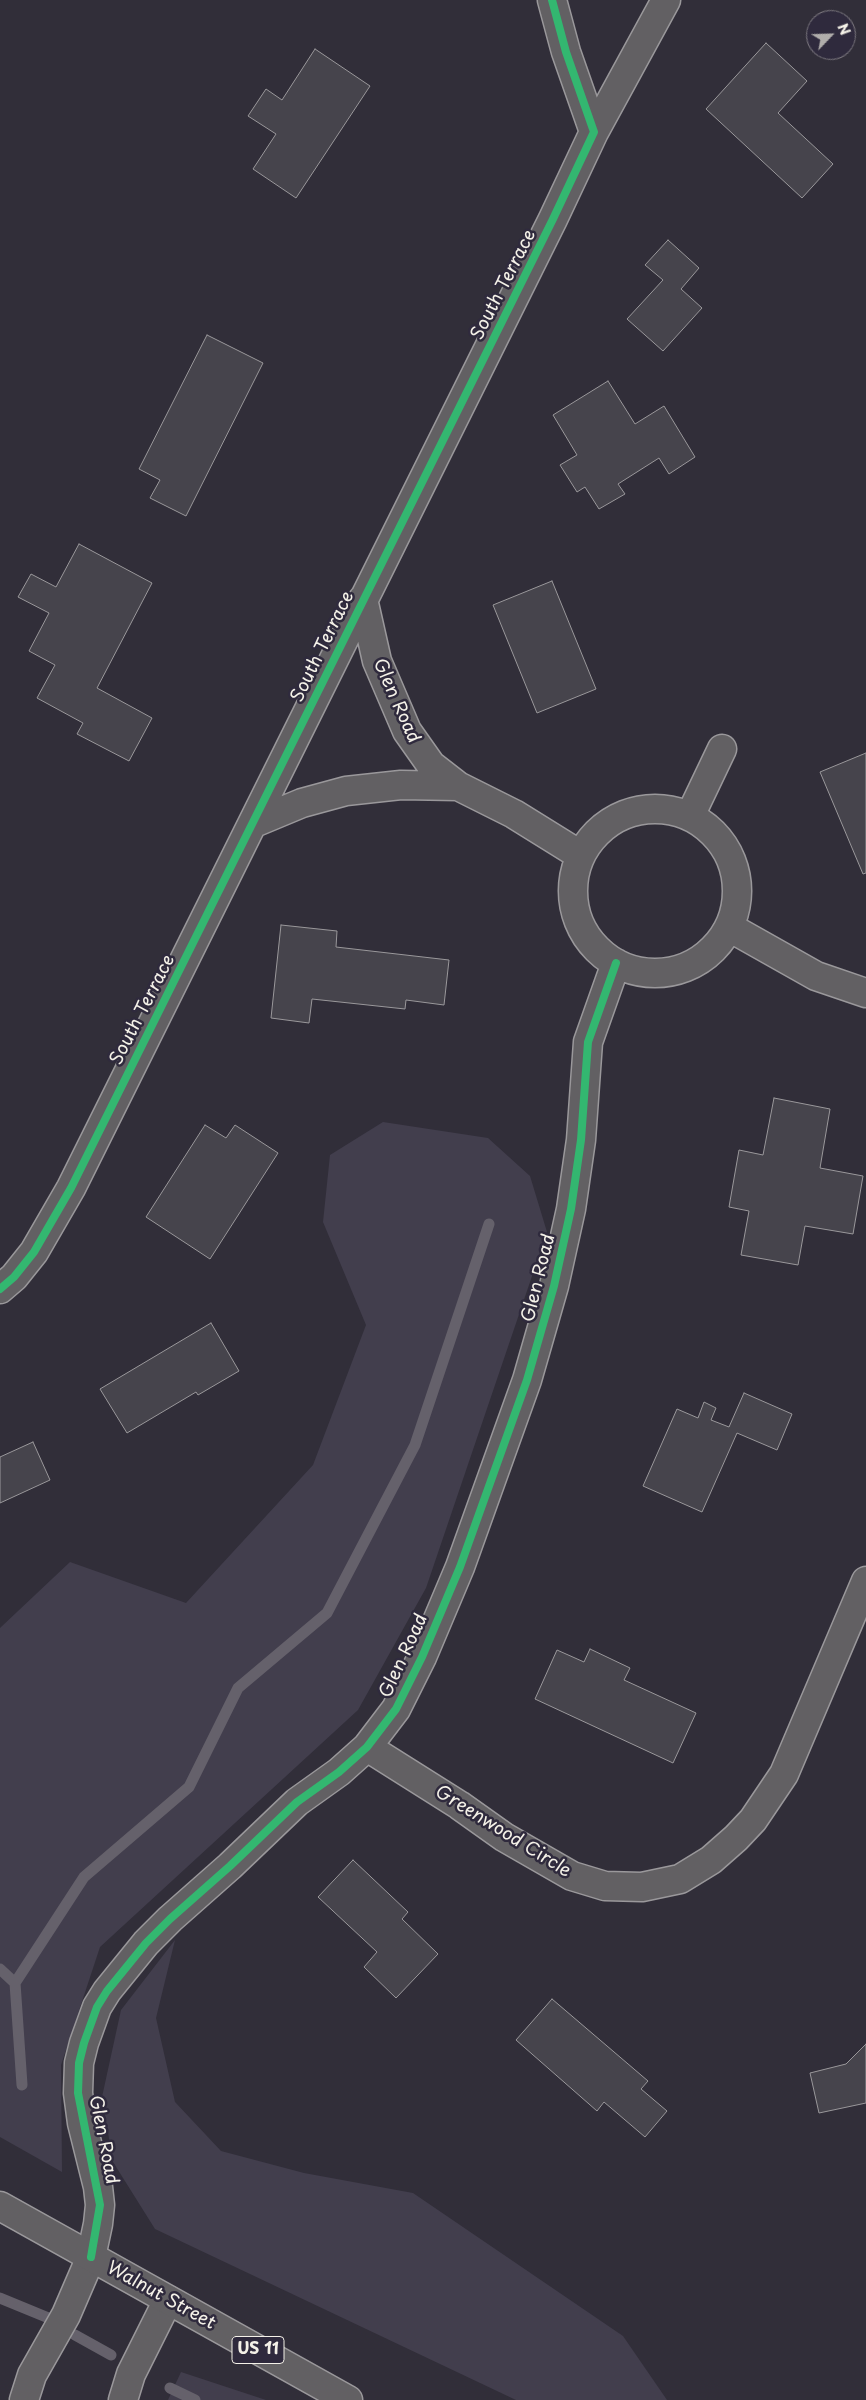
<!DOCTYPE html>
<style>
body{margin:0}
#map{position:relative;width:866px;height:2400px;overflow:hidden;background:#312e39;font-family:"Playpen Sans",sans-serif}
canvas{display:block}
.north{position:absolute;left:806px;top:10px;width:50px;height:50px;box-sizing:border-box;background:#2f2a3d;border:1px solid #7e7a81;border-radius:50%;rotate:66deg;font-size:14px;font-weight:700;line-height:20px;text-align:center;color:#f4f1e8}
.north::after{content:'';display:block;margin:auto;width:18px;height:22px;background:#b0adab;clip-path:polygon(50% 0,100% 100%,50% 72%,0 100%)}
</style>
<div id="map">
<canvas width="866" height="2400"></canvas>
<div class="north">N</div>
</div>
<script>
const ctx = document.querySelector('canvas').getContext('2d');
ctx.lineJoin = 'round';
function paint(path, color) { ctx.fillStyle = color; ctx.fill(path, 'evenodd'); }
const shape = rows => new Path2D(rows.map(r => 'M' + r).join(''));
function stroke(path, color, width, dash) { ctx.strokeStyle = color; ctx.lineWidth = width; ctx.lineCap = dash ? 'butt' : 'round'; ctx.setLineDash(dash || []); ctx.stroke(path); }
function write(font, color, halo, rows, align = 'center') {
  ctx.font = font + ' "Playpen Sans",sans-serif'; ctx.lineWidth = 5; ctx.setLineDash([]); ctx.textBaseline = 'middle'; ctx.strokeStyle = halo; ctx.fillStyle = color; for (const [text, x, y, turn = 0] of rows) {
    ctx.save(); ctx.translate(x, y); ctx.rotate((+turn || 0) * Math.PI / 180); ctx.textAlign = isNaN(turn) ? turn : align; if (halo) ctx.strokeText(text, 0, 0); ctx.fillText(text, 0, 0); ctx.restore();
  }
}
const green = shape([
 [383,1122,488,1138,530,1176,547,1232,426,1588,358,1710,100,1947,61,2065,62,2172,0,2137,0,1628,70,1562,186,1603,313,1465,366,1325,323,1222,330,1155],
 [175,1940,156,2018,175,2102,221,2151,304,2173,413,2193,623,2336,667,2400,516,2400,155,2229,113,2162,102,2097,121,2010],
 [181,2372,266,2400,168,2400]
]);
const stream = shape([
 [0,1969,15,1983],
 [22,2085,15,1983,84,1877,189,1787,238,1688,327,1613,415,1445,489,1224],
 [0,2298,51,2319],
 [75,2335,111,2355],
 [170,2388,195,2400]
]);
const building = shape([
 [766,43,807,81,778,113,833,164,802,198,706,109,766,43],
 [315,49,370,86,296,198,253,169,276,134,248,116,266,89,282,100,315,49],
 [668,240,699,268,681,289,702,308,663,351,627,319,663,280,645,265,668,240],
 [207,335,263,363,186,516,150,498,160,480,139,469,207,335],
 [608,381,635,424,664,406,695,457,669,474,659,458,618,484,625,494,599,509,585,487,577,492,560,465,577,455,553,415,608,381],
 [79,544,152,583,97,688,152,718,129,761,77,734,83,723,37,698,55,665,29,651,49,613,18,597,31,574,56,587,79,544],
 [552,581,596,689,537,713,493,605,552,581],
 [866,753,866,873,863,874,820,772,866,753],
 [281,925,337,931,336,947,449,960,444,1005,406,1000,405,1009,312,999,309,1023,271,1018,281,925],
 [774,1098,830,1109,820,1168,863,1176,853,1234,805,1226,798,1265,741,1255,749,1211,729,1207,739,1150,763,1155,774,1098],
 [205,1125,226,1138,235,1125,278,1153,210,1259,146,1217,205,1125],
 [211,1323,239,1371,198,1395,196,1392,127,1433,100,1389,211,1323],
 [744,1393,792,1414,777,1450,737,1433,702,1512,643,1486,677,1409,698,1418,704,1402,716,1408,711,1420,729,1427,744,1393],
 [33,1442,50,1480,0,1503,0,1457,33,1442],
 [590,1649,630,1668,624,1680,696,1713,673,1763,535,1699,557,1650,584,1662,590,1649],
 [353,1860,408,1912,402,1919,438,1954,396,1998,364,1967,377,1952,318,1897,353,1860],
 [552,1999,648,2081,641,2089,667,2111,645,2137,604,2102,597,2111,516,2040,552,1999],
 [866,2044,866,2103,819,2113,810,2073,846,2064,866,2044]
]);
const minor = shape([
 [594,132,666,0],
 [363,599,377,661,407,731,431,765,458,786,514,814,580,855],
 '573 891a82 82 0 1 1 164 0a82 82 0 1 1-164 0Z',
 [690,816,722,749],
 [254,823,302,803,346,791,401,785,458,786],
 [729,927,816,976,866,993],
 [0,1289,14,1277,34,1252,71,1188,553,219,594,132,566,52,552,0],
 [367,1747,459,1805,504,1837,572,1876,605,1886,642,1887,680,1879,711,1860,736,1838,753,1820,784,1774,866,1581],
 [24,2400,32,2375,66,2315,91,2257,98,2224,100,2205,98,2187,82,2123,78,2093,79,2063,84,2043,97,2007,107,1991,146,1943,170,1919,230,1866,297,1802,339,1772,367,1747,396,1709,422,1657,460,1567,527,1380,554,1286,571,1209,581,1140,588,1042,616,963],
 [123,2400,131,2374,168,2300]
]);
const major = shape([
 [0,2206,348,2400]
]);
const cycleway = shape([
 [0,1289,14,1277,34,1252,71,1188,553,219,594,132,566,52,552,0],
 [91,2257,100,2205,78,2093,79,2063,84,2043,97,2007,107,1991,146,1943,170,1919,230,1866,297,1802,339,1772,367,1747,396,1709,422,1657,460,1567,527,1380,554,1286,571,1209,581,1140,588,1042,616,963]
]);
const shields = [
 [258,2350,52]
];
const shieldNames = [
 ["US 11",258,2350]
];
const streetNames = [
 ["South Terrace",504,285,-63],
 ["South Terrace",323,647,-64],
 ["Glen Road",396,701,66],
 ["South Terrace",143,1010,-63],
 ["Glen Road",539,1278,-76],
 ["Glen Road",404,1656,-65],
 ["Greenwood Circle",503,1832,32],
 ["Glen Road",103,2140,79],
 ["Walnut Street",161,2296,29]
];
paint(green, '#423e4d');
stroke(stream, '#65616b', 11);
paint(building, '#46444c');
stroke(building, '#9a989b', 1);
stroke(minor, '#9a989b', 31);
stroke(major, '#9a989b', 31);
stroke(minor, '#626063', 28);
stroke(major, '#626063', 28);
stroke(cycleway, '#33b770', 8);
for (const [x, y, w] of shields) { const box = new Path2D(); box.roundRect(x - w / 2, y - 13.5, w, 27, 4); ctx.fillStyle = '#2f2a3d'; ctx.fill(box); stroke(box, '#f4f1e8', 1); }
write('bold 16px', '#f4f1e8', null, shieldNames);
write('18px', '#f4f1e8', '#2f2a3d', streetNames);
</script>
